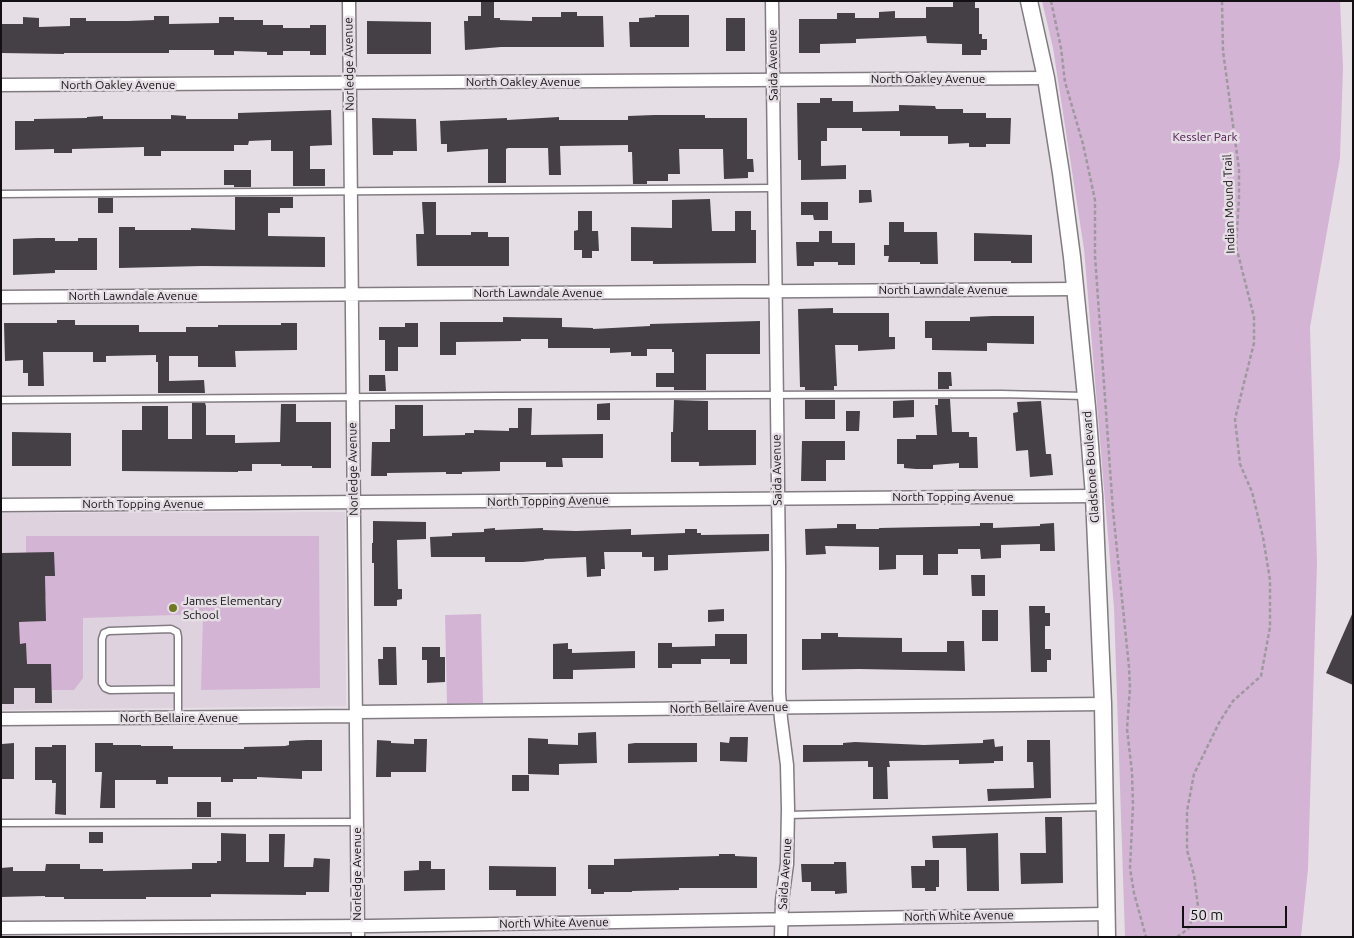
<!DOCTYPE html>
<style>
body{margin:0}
#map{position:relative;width:1354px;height:938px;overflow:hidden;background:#e5dfe5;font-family:Ubuntu,sans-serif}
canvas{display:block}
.frame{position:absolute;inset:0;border:2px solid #121012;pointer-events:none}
.scale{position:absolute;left:1182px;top:906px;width:105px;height:22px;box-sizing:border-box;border:2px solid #121012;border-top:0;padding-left:6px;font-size:15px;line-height:18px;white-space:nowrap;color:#121012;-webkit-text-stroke:4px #e5dfe5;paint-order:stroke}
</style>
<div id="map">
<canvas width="1354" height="938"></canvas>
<div class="frame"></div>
<div class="scale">50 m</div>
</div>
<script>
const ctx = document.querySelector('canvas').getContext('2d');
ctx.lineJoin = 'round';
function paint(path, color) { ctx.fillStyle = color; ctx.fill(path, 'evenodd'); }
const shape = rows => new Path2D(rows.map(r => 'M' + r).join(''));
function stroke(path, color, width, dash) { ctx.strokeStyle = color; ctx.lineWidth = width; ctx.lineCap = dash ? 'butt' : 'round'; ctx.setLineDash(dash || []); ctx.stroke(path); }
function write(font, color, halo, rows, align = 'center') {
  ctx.font = font + ' Ubuntu,sans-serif'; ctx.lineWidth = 5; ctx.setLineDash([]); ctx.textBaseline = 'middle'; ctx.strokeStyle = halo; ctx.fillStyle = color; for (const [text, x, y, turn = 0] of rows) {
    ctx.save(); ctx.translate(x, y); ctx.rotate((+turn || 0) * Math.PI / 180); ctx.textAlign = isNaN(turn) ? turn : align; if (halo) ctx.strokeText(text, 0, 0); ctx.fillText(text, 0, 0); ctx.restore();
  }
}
const built = shape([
 [345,512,346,706,1,710,1,513]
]);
const green = shape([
 [1042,1,1340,1,1343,67,1340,158,1310,327,1317,563,1308,869,1301,937,1125,937,1114,608,1084,249,1053,48],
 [26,536,319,536,320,688,201,690,203,614,83,618,83,678,74,690,51,690,51,664,27,664,26,644,20,644,19,622,46,621,46,596,30,596,42,576,54,576,26,553],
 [481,614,483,703,447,704,445,615]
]);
const building = shape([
 [481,1,494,1,494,18,500,18,500,20,532,21,532,17,561,17,561,12,577,12,577,16,603,16,604,47,501,47,465,50,464,21,468,21,468,16,481,16],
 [953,2,975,2,975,8,979,8,979,34,982,34,982,39,987,39,987,50,981,50,981,55,962,55,962,44,927,43,926,36,856,39,856,43,820,44,820,53,799,53,799,19,837,19,837,13,855,13,855,18,879,18,879,12,895,11,895,18,926,18,926,7,953,7],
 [655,15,689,15,689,47,630,47,629,22,639,22,639,18,655,17],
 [154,16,169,16,169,24,219,23,219,17,234,17,234,20,263,20,263,25,283,25,283,28,310,28,310,25,326,25,326,55,310,55,310,51,283,51,283,55,267,55,267,52,234,51,234,55,214,55,214,50,169,50,169,53,64,53,64,54,1,53,1,24,23,24,23,17,39,18,39,27,70,26,70,18,86,18,86,21,128,21,154,20],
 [726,18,745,18,745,51,726,51],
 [367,21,431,22,431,54,367,54],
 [820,98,832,98,832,101,853,101,853,112,899,111,899,105,935,106,936,109,963,109,963,113,986,113,986,118,1011,118,1010,144,986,144,986,147,969,147,969,143,948,144,948,136,900,136,900,131,862,131,862,128,827,128,827,141,821,141,821,166,846,165,846,179,801,180,801,160,798,160,797,103,820,103],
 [331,110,332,145,310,146,310,169,325,169,325,186,293,186,293,151,271,151,271,140,249,141,248,145,234,145,234,151,161,151,161,156,144,156,144,147,72,149,72,153,54,153,54,149,15,150,15,121,34,121,34,119,87,118,87,117,103,116,103,119,171,119,171,115,186,116,186,119,238,119,238,113],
 [654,115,705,115,705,118,747,118,747,159,753,159,754,172,748,172,748,178,724,179,723,149,679,149,680,174,668,174,668,181,647,181,647,184,633,184,632,152,628,152,628,145,560,146,561,175,549,175,548,148,508,148,506,149,506,183,488,183,488,149,447,152,447,144,441,144,440,121,507,118,507,120,559,117,559,120,628,120,628,116],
 [372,118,416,119,417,151,393,151,393,155,373,155],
 [224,170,251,170,251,187,234,187,234,185,224,185],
 [859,190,871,190,872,202,859,203],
 [235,197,293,197,293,208,280,208,280,213,268,213,268,236,325,237,325,267,202,266,119,268,119,227,135,227,135,230,191,230,191,228,235,230],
 [98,198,113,198,113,213,98,213],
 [710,199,712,231,735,231,735,211,751,211,751,230,756,230,756,263,653,264,653,261,631,261,631,227,672,228,672,200],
 [422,202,436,202,436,235,471,235,471,232,488,232,488,237,509,237,509,266,417,266,416,234,424,234],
 [801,202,828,202,828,220,814,220,813,215,801,215],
 [578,211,592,211,592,231,598,231,599,251,592,251,592,258,582,258,582,250,574,250,574,231,578,230],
 [889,222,904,222,904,232,937,232,938,264,920,264,920,262,888,262,889,256,884,256,884,245,889,245],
 [819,231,832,231,832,243,855,243,855,265,838,265,838,262,814,262,814,266,797,266,796,242,819,242],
 [974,233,1032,235,1032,263,1011,263,1011,261,974,261],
 [37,238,55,238,55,241,78,241,78,238,97,238,97,270,55,270,55,273,13,275,13,239],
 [833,308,833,313,889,313,889,337,895,337,895,349,858,351,858,345,835,345,837,386,834,386,834,390,805,390,805,387,800,387,798,309],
 [992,316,1034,316,1034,344,987,343,987,351,932,350,932,338,925,338,925,321,970,321,970,317],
 [503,317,562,318,562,327,593,328,593,329,650,326,650,324,760,321,760,354,706,354,706,390,674,390,674,387,656,387,656,373,674,373,674,352,672,352,672,349,647,349,647,356,631,356,631,352,610,353,610,348,548,348,548,339,521,339,521,341,456,342,456,355,440,355,440,322,503,322],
 [57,320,75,320,75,325,139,325,139,332,186,332,186,327,218,327,218,325,281,325,281,323,297,323,297,350,235,351,236,367,198,367,198,356,169,356,169,381,204,380,205,393,158,393,158,362,156,362,156,355,106,356,106,362,93,362,93,352,43,352,44,386,28,386,28,373,23,373,23,360,5,361,4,323,57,323],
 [405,323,418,323,418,347,398,347,398,371,385,371,385,340,379,340,379,327,405,327],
 [938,372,951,372,952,386,949,386,949,389,938,389],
 [369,375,385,375,386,391,369,391],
 [938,399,950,399,952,432,969,432,969,437,977,437,978,468,959,468,959,463,933,465,933,469,916,469,904,468,904,464,897,464,897,439,916,439,916,435,937,435,935,405,938,405],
 [674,400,708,401,708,430,756,430,756,465,699,466,699,462,671,462,671,432,673,432],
 [805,400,835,400,835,419,805,419],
 [914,400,914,417,893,418,893,401],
 [1041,401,1046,454,1051,454,1053,475,1030,477,1028,450,1016,451,1013,413,1018,412,1017,402],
 [192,403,205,403,206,406,206,435,235,435,235,443,280,442,281,404,296,404,296,422,331,422,331,468,312,468,312,466,281,466,281,464,252,464,252,471,238,471,238,472,122,471,122,430,142,430,142,406,168,406,168,439,192,439],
 [610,403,610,420,597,420,597,404],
 [395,405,423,405,423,436,465,435,465,433,474,433,474,430,509,431,509,428,518,428,518,408,532,408,531,435,603,434,603,458,562,458,563,467,546,467,546,462,500,462,500,471,462,472,462,474,446,474,446,472,387,473,387,476,371,476,372,442,390,442,390,429,395,429],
 [846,411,860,411,859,431,846,431],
 [12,432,71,433,71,466,12,466],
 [802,441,845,441,845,460,826,460,826,481,801,481],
 [373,521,426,522,426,539,397,540,398,589,402,589,402,599,397,600,397,606,374,606,374,563,372,563,372,543,373,543],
 [980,523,993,523,993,528,1040,526,1040,524,1054,523,1055,551,1040,551,1040,544,1001,545,1001,558,981,559,980,549,958,549,958,554,938,554,938,575,923,575,923,555,896,555,896,569,879,570,879,547,825,546,826,554,806,555,805,529,837,528,837,524,856,524,856,529,879,529,879,528,980,526],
 [495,528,495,530,543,528,543,530,576,531,631,529,631,535,685,533,685,529,697,529,697,533,701,533,701,535,769,534,769,551,672,555,668,555,668,570,654,571,654,557,642,557,642,552,604,552,605,569,601,569,601,576,587,577,586,557,544,559,544,560,523,562,485,562,485,557,431,557,430,537,452,536,452,533,484,532,484,529],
 [54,552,55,576,45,576,46,621,19,622,20,644,26,643,27,664,51,664,52,703,35,703,35,688,14,688,14,704,1,704,1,553],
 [971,575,985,575,985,596,972,596],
 [1029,606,1045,606,1045,613,1050,613,1050,626,1045,626,1045,649,1051,649,1051,660,1047,660,1047,672,1031,672],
 [724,609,724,621,708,622,708,610],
 [982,610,998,610,998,641,982,641],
 [1353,612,1353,685,1326,673],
 [821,633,838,633,838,637,902,638,902,652,947,652,947,641,964,641,965,671,859,669,802,670,802,639,821,639],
 [715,634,747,634,747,664,730,664,730,659,701,659,701,664,672,664,672,668,658,668,658,643,672,643,672,647,715,646],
 [568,643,568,649,572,649,572,653,635,651,635,668,573,670,573,679,553,679,553,644],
 [383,647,396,647,397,685,379,685,378,659,383,659],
 [422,647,440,647,440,657,445,657,445,682,427,683,427,660,422,660],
 [596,732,597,763,559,764,559,775,528,774,528,738,548,739,548,744,578,745,578,733],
 [730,737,748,737,747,762,720,761,720,742,729,743],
 [414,739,427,739,426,772,391,772,391,777,376,777,377,740,391,741,391,743,414,744],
 [994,739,995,747,1003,746,1003,761,994,761,994,763,959,764,959,760,889,761,890,767,887,767,888,799,873,799,873,767,868,767,868,761,803,762,803,745,843,745,843,743,855,742,924,745,983,743,983,740],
 [307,740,322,740,322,771,302,771,302,779,257,777,257,779,233,779,233,782,221,782,221,777,168,777,168,784,156,784,156,780,115,780,115,808,100,808,102,772,95,772,95,743,113,743,113,745,141,745,141,746,173,746,173,749,244,749,244,747,285,746,289,745,289,741],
 [1027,740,1050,740,1051,798,988,801,987,789,1034,788,1033,762,1027,762],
 [14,743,14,779,1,779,2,744],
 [635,743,697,743,697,762,628,763,628,744],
 [52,745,66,745,66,815,55,814,56,783,52,783,52,780,35,780,35,747,52,747],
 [512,775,529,775,529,791,512,791],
 [197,802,211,802,211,817,197,817],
 [1045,817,1062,817,1063,883,1021,884,1020,853,1046,853],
 [89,832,103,832,103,843,89,843],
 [221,833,246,834,246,862,269,862,269,834,285,834,284,867,313,867,314,858,330,859,329,892,306,892,306,895,211,894,211,897,146,897,146,899,64,899,64,897,45,897,45,896,1,897,1,868,13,867,13,871,45,871,46,864,80,864,80,869,103,869,103,871,192,869,192,863,217,863,217,861,221,861],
 [998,833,999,891,967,891,966,848,933,848,932,836],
 [719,854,735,854,735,856,757,857,757,888,679,888,679,890,632,891,632,892,604,892,604,894,591,894,591,889,588,889,588,865,614,865,614,859,719,856],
 [925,860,939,860,939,887,936,887,936,891,925,891,925,888,912,888,911,866,925,866],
 [419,861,431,861,431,869,445,869,445,890,404,891,404,871,419,870],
 [834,862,846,862,847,893,835,894,835,891,811,891,811,882,802,882,801,864,834,864],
 [489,866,556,867,556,896,516,896,516,890,489,890]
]);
const path = shape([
 [1051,1,1061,48,1065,82,1083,144,1095,200,1095,256,1113,511,1129,667,1130,688,1127,729,1132,772,1133,805,1130,868,1134,893,1146,937],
 [1177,937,1188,929,1198,906,1194,875,1187,850,1187,811,1194,774,1220,721,1233,701,1261,676,1270,627,1270,580,1263,537,1252,492,1240,464,1235,419,1254,343,1254,317,1236,246,1239,198,1239,169,1223,51,1222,1]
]);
const service = shape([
 [1,194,774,188],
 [1,400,497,396,1001,394,1085,396],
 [178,718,178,637,177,632,171,629,109,631,104,633,102,639,102,683,105,688,110,690,178,689],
 [788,815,1104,807],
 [1,823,357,822]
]);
const minor = shape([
 [349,1,358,937],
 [772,1,779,567,779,693,781,719,787,765,788,809,787,864,782,901,781,937],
 [1,85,1046,78],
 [1,297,1075,289],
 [1,505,1094,496],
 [356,712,1103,704],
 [1,719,356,716],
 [1,928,371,926,1107,914]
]);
const tertiary = shape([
 [1029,1,1046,78,1061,173,1072,257,1087,407,1094,496,1103,704,1107,937]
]);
const markers = [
 [173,608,5,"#6f7924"]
];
const streetNames = [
 ["Norledge Avenue",349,64,-91],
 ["Saida Avenue",773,65,-91],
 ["North Oakley Avenue",928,79],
 ["North Oakley Avenue",523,82],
 ["North Oakley Avenue",118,85],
 ["Indian Mound Trail",1229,204,-92],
 ["North Lawndale Avenue",943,290],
 ["North Lawndale Avenue",538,293],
 ["North Lawndale Avenue",133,296],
 ["Gladstone Boulevard",1091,467,-94],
 ["Norledge Avenue",353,469,-91],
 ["Saida Avenue",777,470,-91],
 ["North Topping Avenue",953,497],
 ["North Topping Avenue",548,501,-1],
 ["North Topping Avenue",143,504],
 ["North Bellaire Avenue",729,708,-1],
 ["North Bellaire Avenue",179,718],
 ["Norledge Avenue",357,874,-90],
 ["Saida Avenue",785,874,-86],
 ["North White Avenue",959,916,-1],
 ["North White Avenue",554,923,-1]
];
const parkNames = [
 ["Kessler Park",1205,137]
];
const poiNames = [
 ["James Elementary",183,601],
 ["School",183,615]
];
paint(built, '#ded2de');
paint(green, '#d4b4d5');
paint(building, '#454045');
stroke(service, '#827c82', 9);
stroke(minor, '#827c82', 15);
stroke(tertiary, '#827c82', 19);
stroke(path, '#9e999e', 2.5, [4, 2.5]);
stroke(service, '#fff', 6);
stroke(minor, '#fff', 12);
stroke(tertiary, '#fff', 16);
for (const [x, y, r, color] of markers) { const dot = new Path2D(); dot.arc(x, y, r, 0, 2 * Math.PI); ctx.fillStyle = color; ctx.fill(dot); stroke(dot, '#e5dfe5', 2); }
write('12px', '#121012', '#e5dfe5', streetNames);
write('12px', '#4f1252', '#e5dfe5', parkNames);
write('12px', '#121012', '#e5dfe5', poiNames, 'left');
</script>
